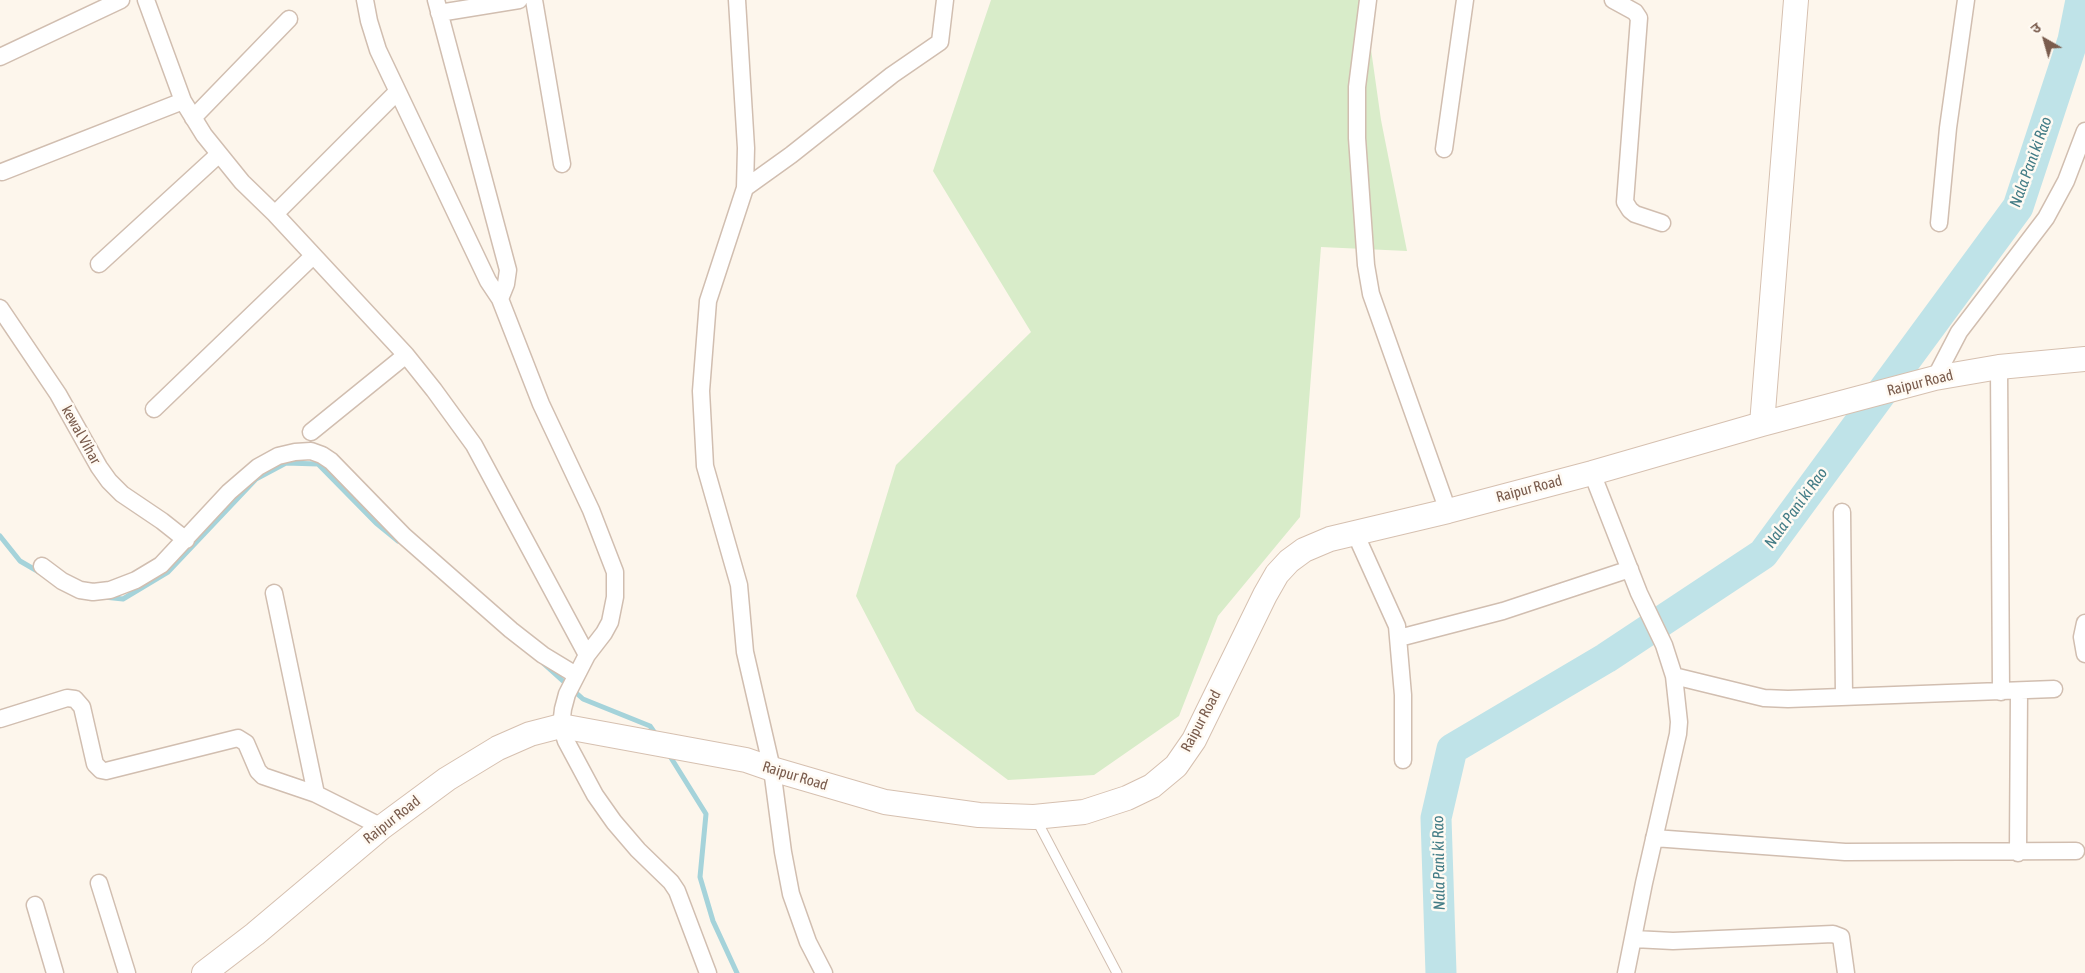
<!DOCTYPE html>
<meta charset="utf-8">
<style>
body{margin:0}
#map{position:relative;width:2085px;height:973px;overflow:hidden;background:#fdf6ec;font-family:"Asap Condensed","Noto Sans Devanagari",sans-serif}
canvas{display:block}
.north{position:absolute;left:2020px;top:15px;width:50px;height:50px;-webkit-text-stroke:4px #fffaf3;paint-order:stroke;rotate:322deg;font-size:14px;font-weight:700;line-height:20px;text-align:center;color:#7a5c4d}
.north::after{content:'';display:block;margin:auto;width:18px;height:22px;background:#7a5c4d;clip-path:polygon(50% 0,100% 100%,50% 72%,0 100%)}
</style>
<div id="map">
<canvas width="2085" height="973"></canvas>
<div class="north">उ</div>
</div>
<script>
const ctx = document.querySelector('canvas').getContext('2d');
ctx.lineJoin = 'round';
function paint(path, color) { ctx.fillStyle = color; ctx.fill(path, 'evenodd'); }
const shape = rows => new Path2D(rows.map(r => 'M' + r).join(''));
function stroke(path, color, width, dash) { ctx.strokeStyle = color; ctx.lineWidth = width; ctx.lineCap = dash ? 'butt' : 'round'; ctx.setLineDash(dash || []); ctx.stroke(path); }
function write(font, color, halo, rows, align = 'center') {
  ctx.font = font + ' "Asap Condensed",sans-serif'; ctx.lineWidth = 5; ctx.setLineDash([]); ctx.textBaseline = 'middle'; ctx.strokeStyle = halo; ctx.fillStyle = color; for (const [text, x, y, turn = 0] of rows) {
    ctx.save(); ctx.translate(x, y); ctx.rotate((+turn || 0) * Math.PI / 180); ctx.textAlign = isNaN(turn) ? turn : align; if (halo) ctx.strokeText(text, 0, 0); ctx.fillText(text, 0, 0); ctx.restore();
  }
}
const green = shape([
 [991,0,1364,0,1381,120,1407,251,1321,247,1300,517,1218,616,1179,716,1094,775,1008,780,916,711,856,596,896,465,1031,332,933,171]
]);
const stream = shape([
 [0,536,20,561,39,572],
 [104,597,123,599,168,572,256,479,286,463,318,464,376,523,398,541],
 [544,664,583,699,650,726,657,736],
 [668,753,706,814,700,877,713,921,737,973]
]);
const river = shape([
 [1441,973,1436,818,1452,749,1606,658,1763,554,2018,207,2073,40,2081,0]
]);
const lane = shape([
 [1036,819,1117,973]
]);
const street = shape([
 [146,0,183,101,204,135,242,182,275,214,406,355,434,390,474,445,587,655],
 [365,0,369,21,378,50,488,281,500,299,541,404,591,510,615,572,615,597,610,622,604,633,587,655,567,694,563,709,561,726,566,741,595,795,614,822,638,850,671,882,677,891,708,973],
 [436,0,508,270,506,284,500,299],
 [534,0,562,164],
 [737,0,746,148,745,188,708,301,701,391,705,466,739,585,745,652,772,769,783,852,791,894,808,942,824,973],
 [1368,0,1357,87,1357,138,1366,265,1371,294,1448,511],
 [1613,0,1635,12,1639,18,1625,202,1630,210,1635,214,1662,223],
 [439,13,519,0],
 [0,57,121,0],
 [193,118,289,19],
 [1444,149,1465,0],
 [2,172,183,101],
 [745,188,791,155,892,75,940,42,945,0],
 [275,214,397,92],
 [1939,223,1948,128,1966,0],
 [99,264,218,155],
 [0,308,58,394,99,467,109,481,122,494,162,521,186,540],
 [1999,367,2001,692],
 [1935,378,1959,332,2046,218,2066,181,2085,131],
 [154,409,313,256],
 [311,432,406,355],
 [1592,473,1639,593,1664,645,1674,676,1679,722,1678,734,1644,883,1626,973],
 [1842,512,1844,696],
 [1355,533,1397,626,1403,695,1403,760],
 [42,566,62,581,80,590,93,592,110,590,136,580,161,565,229,492,258,467,278,456,295,452,311,451,322,455,331,461,404,536,511,630,543,655,576,675],
 [274,593,316,794],
 [2085,623,2082,637,2085,654],
 [1399,638,1503,611,1630,569],
 [1674,676,1764,698,1788,699,2054,689],
 [0,719,67,698,75,699,82,707,95,764,101,770,106,771,238,738,246,743,258,771,263,776,316,794,382,827],
 [1654,838,1845,852,2076,851],
 [2018,853,2019,692],
 [99,883,127,973],
 [35,905,55,973],
 [1634,939,1673,941,1833,934,1841,937,1846,973]
]);
const secondary = shape([
 [1762,424,1796,0],
 [204,973,255,934,382,827,447,779,498,748,530,734,561,726,746,760,772,769,885,802,979,815,1034,817,1084,812,1127,798,1152,786,1176,766,1194,740,1265,595,1277,574,1289,561,1304,550,1330,539,1448,511,1592,473,1762,424,1935,378,1999,367,2085,359]
]);
const streetNames = [
 ["Raipur Road",1920,383,-14],
 ["kewal Vihar",81,435,61],
 ["Raipur Road",1529,489,-15],
 ["Raipur Road",1201,721,-62],
 ["Raipur Road",795,776,17],
 ["Raipur Road",392,820,-38]
];
const waterNames = [
 ["Nala Pani ki Rao",2031,162,-70],
 ["Nala Pani ki Rao",1796,508,-54],
 ["Nala Pani ki Rao",1439,863,-91]
];
paint(green, '#d8ecc9');
stroke(stream, '#a5d3da', 5);
stroke(river, '#bfe3e8', 31);
stroke(lane, '#d1beb0', 11);
stroke(street, '#d1beb0', 19);
stroke(secondary, '#d6c0b0', 26);
stroke(lane, '#fff', 9);
stroke(street, '#fff', 16);
stroke(secondary, '#fff', 24);
write('15px', '#7a5c4d', '#fffaf3', streetNames);
write('italic 16px', '#437c86', '#fffaf3', waterNames);
</script>
